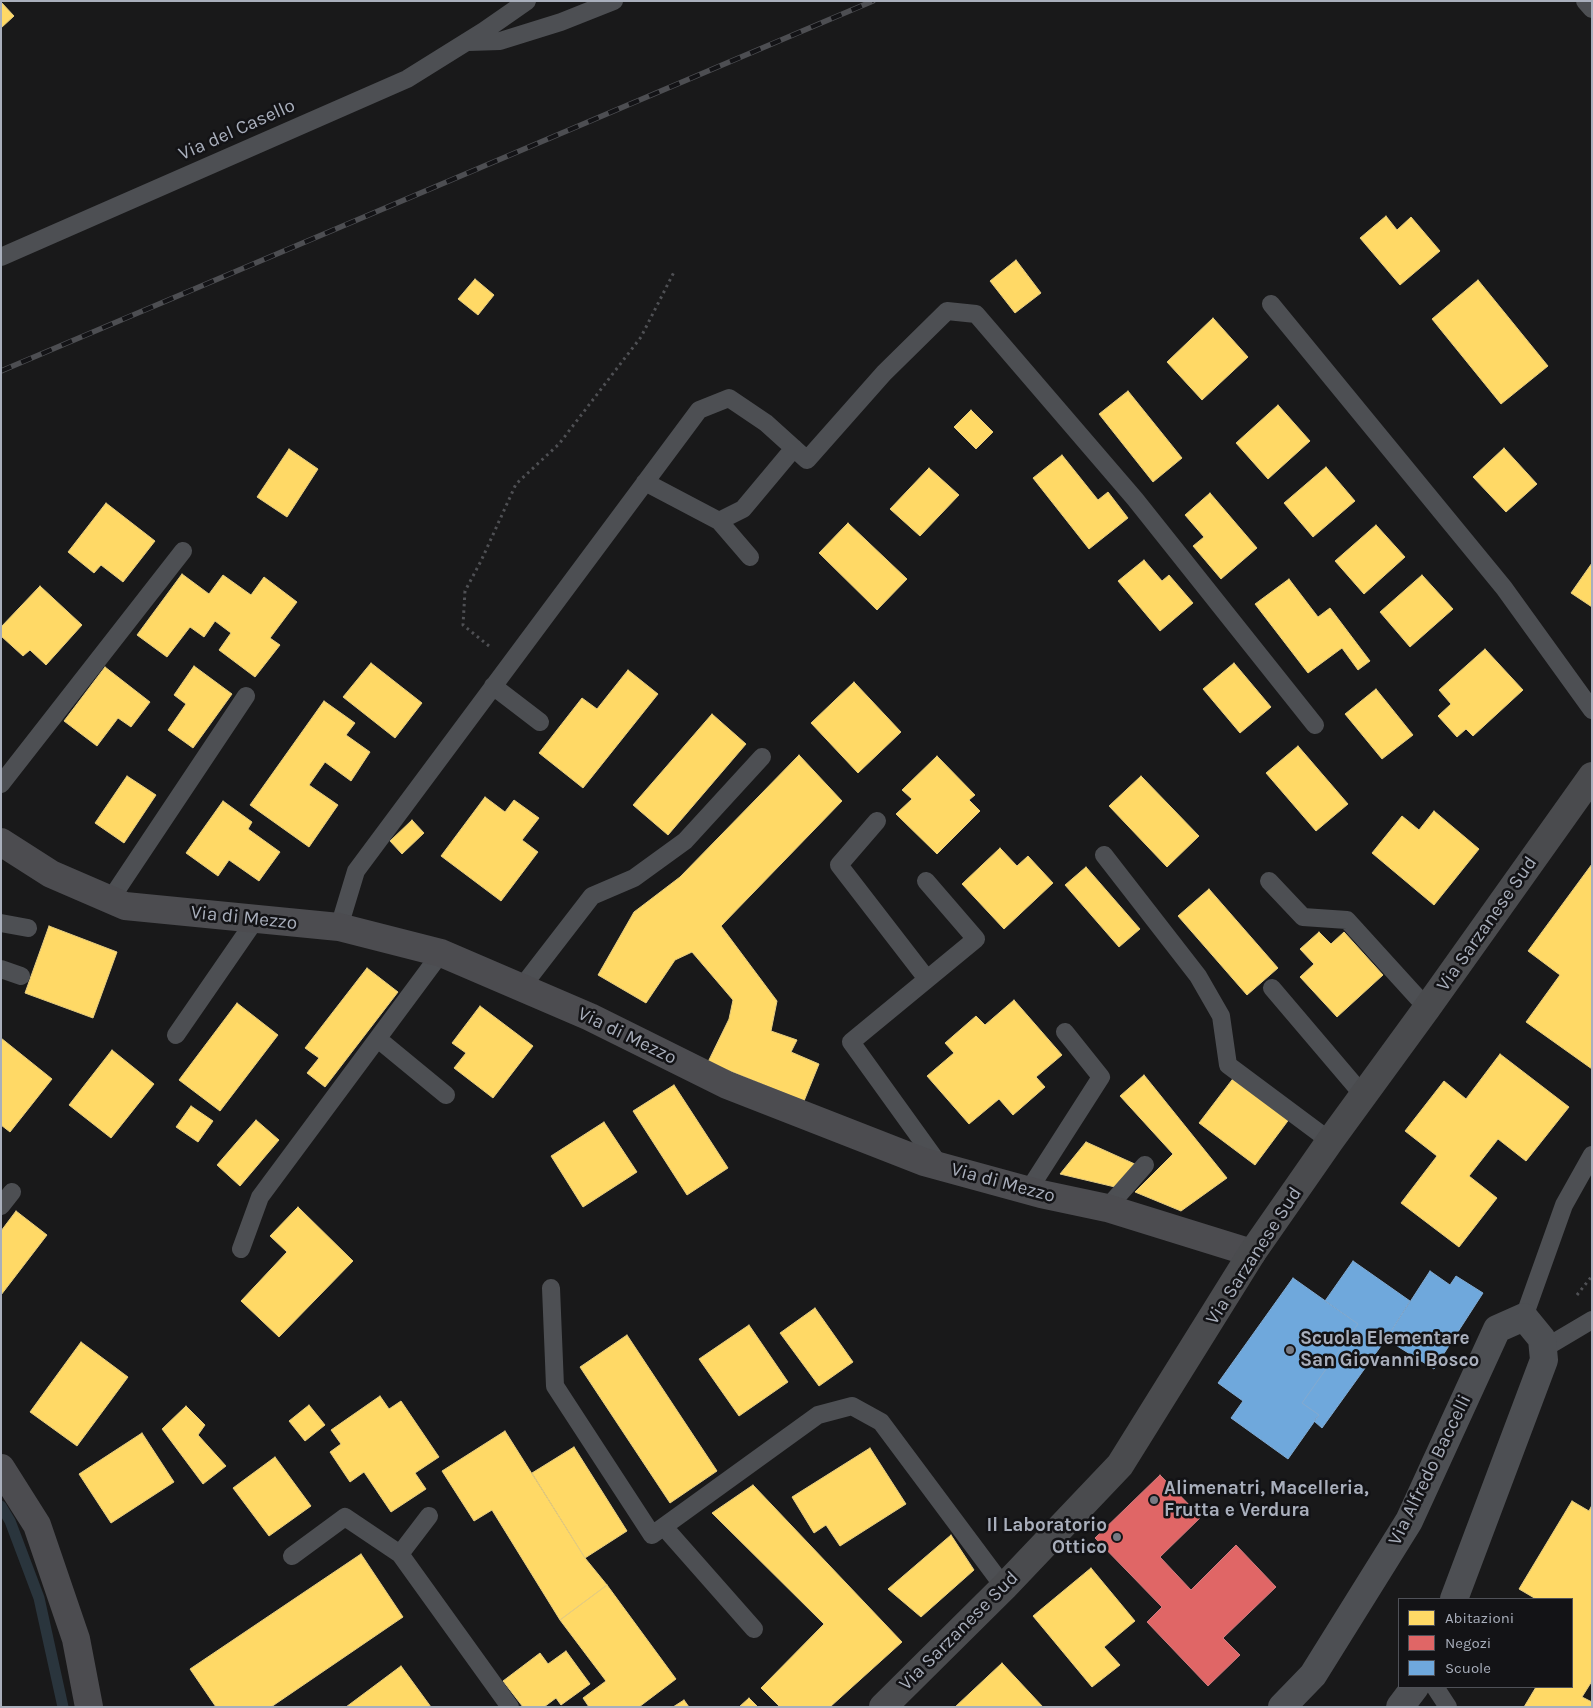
<!DOCTYPE html>
<style>
body{margin:0}
#map{position:relative;width:1593px;height:1708px;overflow:hidden;background:#19191a;font-family:Karla,sans-serif}
canvas{display:block}
.frame{position:absolute;inset:0;border:2px solid #a9afbc;pointer-events:none}
.legend{position:absolute;left:1398px;top:1598px;width:175px;height:90px;box-sizing:border-box;background:#131316;border:1px solid #4f5158;margin:0;padding:6px 9px;list-style:none;font-size:15px;color:#a9afbc}
.legend li{display:flex;align-items:center;gap:10px;height:25px}
.legend b{width:25px;border:1px solid #4f5158}
</style>
<div id="map">
<canvas width="1593" height="1708"></canvas>
<div class="frame"></div>
<ul class="legend">
<li><b style="height:14px;background:#ffd966"></b>Abitazioni</li>
<li><b style="height:14px;background:#e06666"></b>Negozi</li>
<li><b style="height:14px;background:#6fa8dc"></b>Scuole</li>
</ul>
</div>
<script>
const ctx = document.querySelector('canvas').getContext('2d');
ctx.lineJoin = 'round';
function paint(path, color) { ctx.fillStyle = color; ctx.fill(path, 'evenodd'); }
const shape = rows => new Path2D(rows.map(r => 'M' + r).join(''));
function stroke(path, color, width, dash) { ctx.strokeStyle = color; ctx.lineWidth = width; ctx.lineCap = dash ? 'butt' : 'round'; ctx.setLineDash(dash || []); ctx.stroke(path); }
function write(font, color, halo, rows, align = 'center') {
  ctx.font = font + ' Karla,sans-serif'; ctx.lineWidth = 5; ctx.setLineDash([]); ctx.textBaseline = 'middle'; ctx.strokeStyle = halo; ctx.fillStyle = color; for (const [text, x, y, turn = 0] of rows) {
    ctx.save(); ctx.translate(x, y); ctx.rotate((+turn || 0) * Math.PI / 180); ctx.textAlign = isNaN(turn) ? turn : align; if (halo) ctx.strokeText(text, 0, 0); ctx.fillText(text, 0, 0); ctx.restore();
  }
}
const homes = shape([
 [1,2,14,16,1,28,1,2],
 [1386,216,1397,230,1411,217,1440,251,1400,285,1360,238,1386,216],
 [1016,260,1041,293,1015,313,990,281,1016,260],
 [475,279,494,295,478,315,458,299,475,279],
 [1478,280,1548,366,1501,404,1432,319,1478,280],
 [1213,318,1248,357,1202,400,1167,362,1213,318],
 [1128,391,1182,458,1153,482,1099,414,1128,391],
 [1278,405,1310,441,1268,479,1236,443,1278,405],
 [971,410,993,432,976,449,954,427,971,410],
 [1504,448,1537,484,1506,512,1473,477,1504,448],
 [289,449,318,469,287,517,257,497,289,449],
 [1062,455,1098,500,1108,492,1128,518,1089,549,1033,478,1062,455],
 [1326,467,1355,501,1313,537,1284,503,1326,467],
 [929,468,959,495,920,536,890,509,929,468],
 [1210,493,1257,548,1221,579,1193,546,1204,537,1185,515,1210,493],
 [106,503,155,541,123,582,101,565,94,573,68,552,106,503],
 [848,523,907,579,877,610,819,553,848,523],
 [1376,525,1405,557,1364,594,1335,561,1376,525],
 [1144,560,1162,581,1169,575,1193,603,1160,631,1118,581,1144,560],
 [1592,563,1592,607,1571,593,1592,563],
 [182,574,209,594,223,575,251,595,264,577,297,602,270,638,280,645,255,677,219,650,231,633,215,621,204,637,190,627,167,657,137,635,182,574],
 [1422,575,1453,609,1410,647,1380,612,1422,575],
 [1289,579,1318,617,1330,608,1370,661,1358,670,1342,648,1308,673,1255,604,1289,579],
 [40,586,82,625,46,665,30,650,23,656,1,636,1,627,40,586],
 [1485,649,1523,690,1473,736,1466,729,1457,737,1438,716,1451,704,1439,690,1485,649],
 [371,663,422,703,395,738,343,697,371,663],
 [1234,663,1271,707,1240,733,1203,689,1234,663],
 [194,666,232,694,193,748,168,730,186,704,174,695,194,666],
 [105,667,150,702,131,727,118,718,97,746,64,721,105,667],
 [628,670,658,694,583,788,539,753,582,698,597,709,628,670],
 [854,682,901,732,858,773,811,723,854,682],
 [1376,689,1413,735,1382,759,1345,714,1376,689],
 [324,701,355,723,346,735,370,752,351,781,325,762,309,785,338,805,309,847,250,805,324,701],
 [712,714,746,744,668,835,633,805,712,714],
 [1298,746,1348,804,1316,831,1266,773,1298,746],
 [799,755,842,801,721,926,777,1001,771,1031,797,1040,791,1052,819,1064,804,1101,708,1062,729,1019,733,1000,692,952,675,960,646,1003,598,975,634,912,680,877,799,755],
 [937,756,975,795,969,800,980,811,937,854,896,814,912,799,902,790,937,756],
 [127,776,156,795,124,843,95,823,127,776],
 [1141,776,1199,836,1167,867,1109,806,1141,776],
 [485,797,505,812,514,800,539,818,522,840,538,852,501,901,441,856,485,797],
 [223,801,252,822,248,829,280,852,259,881,229,860,218,876,186,853,223,801],
 [1434,811,1479,849,1434,905,1372,853,1402,816,1419,830,1434,811],
 [412,820,424,833,402,854,390,841,412,820],
 [1000,848,1017,866,1028,856,1053,883,1004,929,962,884,1000,848],
 [1592,864,1592,1069,1526,1022,1560,975,1528,951,1592,864],
 [1086,867,1140,929,1119,947,1065,885,1086,867],
 [1209,889,1278,968,1247,995,1178,916,1209,889],
 [49,926,117,952,93,1018,25,993,49,926],
 [1319,932,1331,944,1344,932,1383,975,1337,1017,1300,977,1314,964,1300,949,1319,932],
 [367,968,398,992,325,1087,307,1073,319,1058,305,1048,367,968],
 [1014,1000,1062,1055,1036,1077,1045,1087,1013,1115,999,1099,969,1124,927,1076,954,1053,945,1043,976,1016,985,1025,1014,1000],
 [237,1003,278,1035,220,1111,179,1080,237,1003],
 [480,1006,533,1046,493,1098,454,1068,466,1053,452,1043,480,1006],
 [1,1038,52,1079,10,1132,1,1125,1,1038],
 [112,1050,154,1084,111,1138,69,1105,112,1050],
 [1500,1054,1569,1107,1526,1161,1498,1139,1469,1176,1497,1198,1459,1247,1401,1203,1437,1156,1405,1131,1444,1081,1466,1099,1500,1054],
 [1144,1075,1227,1178,1181,1211,1135,1192,1173,1154,1120,1096,1144,1075],
 [1235,1076,1290,1118,1255,1165,1199,1123,1235,1076],
 [674,1085,728,1168,687,1195,633,1111,674,1085],
 [191,1106,213,1121,198,1142,176,1127,191,1106],
 [256,1120,279,1140,240,1186,217,1165,256,1120],
 [604,1122,637,1172,583,1207,551,1156,604,1122],
 [1086,1142,1137,1165,1115,1187,1060,1174,1086,1142],
 [298,1207,353,1261,279,1337,241,1301,287,1252,270,1236,298,1207],
 [16,1211,47,1235,1,1295,1,1231,16,1211],
 [815,1308,853,1362,819,1386,780,1333,815,1308],
 [749,1325,788,1382,739,1416,699,1359,749,1325],
 [627,1335,717,1471,670,1503,580,1367,627,1335],
 [81,1342,128,1377,77,1446,30,1412,81,1342],
 [380,1396,389,1409,401,1401,439,1457,415,1473,426,1489,391,1512,364,1472,350,1482,330,1452,341,1444,331,1430,380,1396],
 [309,1405,325,1425,305,1441,289,1421,309,1405],
 [186,1406,205,1425,198,1435,226,1466,203,1484,162,1429,186,1406],
 [505,1431,585,1558,607,1585,560,1620,492,1510,474,1521,442,1471,505,1431],
 [142,1433,174,1482,111,1523,79,1474,142,1433],
 [574,1447,627,1531,585,1558,532,1473,574,1447],
 [870,1448,906,1504,840,1546,826,1525,814,1533,792,1497,870,1448],
 [275,1457,311,1506,269,1536,233,1488,275,1457],
 [753,1485,902,1642,830,1707,780,1707,761,1688,824,1624,712,1513,753,1485],
 [1572,1501,1589,1511,1592,1505,1592,1681,1582,1697,1592,1702,1592,1707,1524,1707,1536,1687,1572,1687,1572,1599,1536,1599,1519,1589,1572,1501],
 [951,1535,974,1570,921,1617,888,1589,951,1535],
 [361,1554,403,1617,271,1707,216,1707,190,1669,361,1554],
 [1091,1568,1135,1621,1104,1647,1120,1665,1092,1687,1033,1616,1091,1568],
 [607,1585,676,1679,639,1707,589,1707,583,1698,606,1681,560,1620,607,1585],
 [566,1651,590,1684,561,1705,556,1698,544,1707,523,1707,503,1681,540,1653,548,1664,566,1651],
 [1002,1663,1043,1707,955,1707,1002,1663],
 [401,1666,431,1707,346,1707,401,1666],
 [749,1698,758,1707,739,1707,749,1698],
 [684,1700,689,1707,673,1707,684,1700]
]);
const shops = shape([
 [1160,1475,1201,1517,1160,1557,1191,1590,1236,1545,1276,1587,1223,1638,1240,1655,1208,1686,1147,1622,1162,1607,1095,1538,1160,1475]
]);
const schools = shape([
 [1353,1261,1410,1301,1386,1339,1322,1428,1314,1421,1319,1415,1302,1403,1358,1324,1325,1301,1353,1261],
 [1430,1271,1450,1285,1456,1276,1483,1293,1434,1369,1386,1339,1430,1271],
 [1293,1278,1358,1324,1302,1403,1319,1415,1288,1459,1231,1418,1243,1401,1218,1383,1293,1278]
]);
const stream = shape([
 [1,1506,10,1521,39,1598,63,1707]
]);
const path = shape([
 [489,646,463,625,465,591,481,561,516,484,559,444,641,337,674,272],
 [1577,1295,1592,1276]
]);
const lane = shape([
 [1585,1,1592,9],
 [468,42,500,41,561,22,614,1],
 [1,257,407,79,484,31,527,1],
 [1271,304,1504,588,1592,710],
 [645,482,719,521,750,557],
 [719,521,743,509,794,448],
 [493,686,540,722],
 [1,784,183,551],
 [877,821,839,865,927,979],
 [1104,855,1198,976,1221,1016,1228,1065,1330,1141],
 [926,881,976,939,851,1042,941,1167],
 [1269,881,1303,917,1347,920,1427,1008],
 [110,900,246,696],
 [1,923,28,928],
 [339,927,356,871,699,410,729,398,766,423,807,460,884,373,947,311,976,314,1135,499,1315,725],
 [1,969,21,976],
 [521,988,592,896,634,878,685,841,762,757],
 [1272,988,1363,1095],
 [176,1035,256,919],
 [378,1039,446,1095],
 [1028,1191,1101,1077,1065,1032],
 [1,1206,12,1192],
 [1107,1208,1145,1165],
 [241,1249,260,1197,441,953],
 [551,1288,555,1386,652,1535,818,1415,852,1406,881,1422,1004,1587],
 [1524,1317,1564,1205,1592,1155],
 [1543,1349,1592,1320],
 [664,1527,754,1629],
 [400,1554,429,1516],
 [292,1556,345,1517,400,1554,510,1707],
 [1435,1687,1448,1707]
]);
const street = shape([
 [1282,1707,1313,1675,1409,1521,1497,1329,1524,1317,1542,1339,1544,1360,1454,1599],
 [1400,1707,1415,1687]
]);
const secondary = shape([
 [1,842,51,874,125,906,339,927,441,953,590,1017,727,1085,924,1162,1041,1194,1107,1208,1252,1253],
 [1,1468,37,1525,76,1639,89,1707]
]);
const primary = shape([
 [883,1707,1004,1587,1120,1465,1252,1253,1330,1141,1427,1008,1592,776]
]);
const rail = shape([
 [1,371,873,1]
]);
const markers = [
 [1290,1350,5,"#777a83"],
 [1154,1500,5,"#777a83"],
 [1117,1537,5,"#777a83"]
];
const streetNames = [
 ["Via del Casello",237,130,-24],
 ["Via di Mezzo",244,918,6],
 ["Via Sarzanese Sud",1487,924,-55],
 ["Via di Mezzo",627,1036,26],
 ["Via di Mezzo",1003,1183,15],
 ["Via Sarzanese Sud",1254,1256,-57],
 ["Via Alfredo Baccelli",1430,1470,-64],
 ["Via Sarzanese Sud",959,1631,-45]
];
const poiNames = [
 ["Scuola Elementare",1300,1339],
 ["San Giovanni Bosco",1300,1361],
 ["Alimenatri, Macelleria,",1164,1489],
 ["Frutta e Verdura",1164,1511],
 ["Il Laboratorio",1107,1526,"right"],
 ["Ottico",1107,1548,"right"]
];
paint(homes, '#ffd966');
stroke(homes, '#e5cc80', 1);
paint(shops, '#e06666');
stroke(shops, '#d07c80', 1);
paint(schools, '#6fa8dc');
stroke(schools, '#80aad2', 1);
stroke(stream, '#2a353d', 11);
stroke(path, '#4f5054', 3, [2.5, 4]);
stroke(lane, '#4d4f53', 18);
stroke(street, '#4d4f53', 28);
stroke(secondary, '#4c4c50', 28);
stroke(primary, '#4a4b4e', 28);
stroke(rail, '#4d4e52', 5.5);
stroke(rail, '#131316', 4, [11]);
for (const [x, y, r, color] of markers) { const dot = new Path2D(); dot.arc(x, y, r, 0, 2 * Math.PI); ctx.fillStyle = color; ctx.fill(dot); stroke(dot, '#131316', 2); }
write('19px', '#a9afbc', '#131316', streetNames);
write('bold 19px', '#a9afbc', '#131316', poiNames, 'left');
</script>
